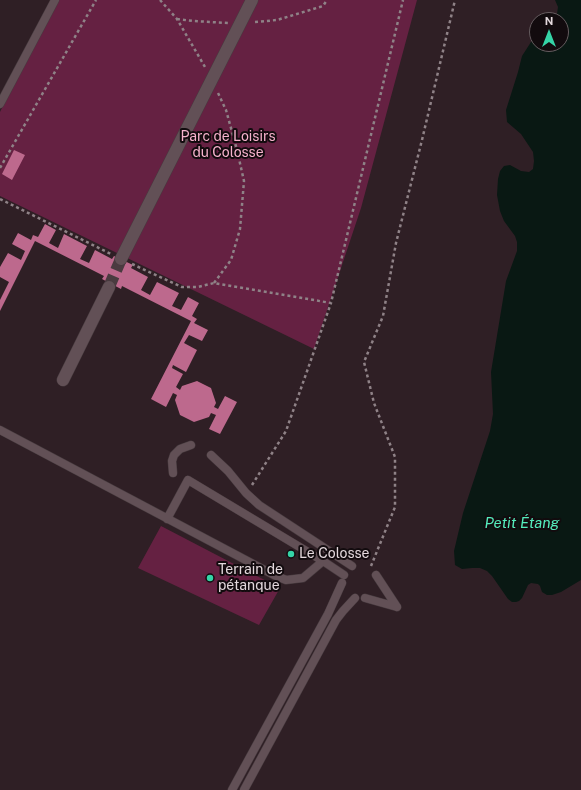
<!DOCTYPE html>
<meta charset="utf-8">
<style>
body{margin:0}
#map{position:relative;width:581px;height:790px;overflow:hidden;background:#2f1f25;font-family:"Public Sans",sans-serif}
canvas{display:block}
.north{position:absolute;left:529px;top:12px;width:40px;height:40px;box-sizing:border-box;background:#120b0e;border:1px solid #665d60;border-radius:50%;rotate:0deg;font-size:11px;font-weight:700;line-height:16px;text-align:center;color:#e3d8dc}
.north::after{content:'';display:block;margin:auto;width:14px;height:18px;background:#35d4a7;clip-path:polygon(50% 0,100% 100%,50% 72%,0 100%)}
</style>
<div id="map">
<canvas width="581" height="790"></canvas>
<div class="north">N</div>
</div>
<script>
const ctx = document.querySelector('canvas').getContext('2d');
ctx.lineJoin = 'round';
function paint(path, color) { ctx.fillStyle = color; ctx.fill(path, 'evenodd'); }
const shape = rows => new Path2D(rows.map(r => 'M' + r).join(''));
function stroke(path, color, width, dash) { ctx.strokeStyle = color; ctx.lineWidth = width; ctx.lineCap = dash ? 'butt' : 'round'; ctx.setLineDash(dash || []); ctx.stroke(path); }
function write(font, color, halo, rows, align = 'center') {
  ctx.font = font + ' "Public Sans",sans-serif'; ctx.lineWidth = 4; ctx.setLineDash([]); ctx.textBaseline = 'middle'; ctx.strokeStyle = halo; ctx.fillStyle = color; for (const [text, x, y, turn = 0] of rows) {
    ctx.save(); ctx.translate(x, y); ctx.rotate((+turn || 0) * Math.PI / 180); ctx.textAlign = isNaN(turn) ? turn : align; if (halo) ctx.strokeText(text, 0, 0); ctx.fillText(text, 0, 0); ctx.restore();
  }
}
const green = shape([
 [54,0,417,0,361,208,314,349,0,196,0,112],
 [161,526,280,588,259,625,138,568]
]);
const water = shape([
 [555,0,581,0,581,580,561,592,552,595,547,595,542,592,540,586,538,584,531,583,528,585,522,598,519,601,516,602,512,602,508,599,492,576,487,571,480,568,472,568,462,569,455,565,454,551,463,513,490,431,493,414,491,372,506,281,517,251,517,242,515,236,504,221,500,211,497,195,498,179,500,171,504,166,510,165,521,171,529,172,533,169,534,161,533,152,521,134,507,122,506,110,518,72,522,56,531,42,537,36,537,44,561,44,561,20,552,20,557,14,558,7]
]);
const building = shape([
 [14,150,25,155,12,180,2,174],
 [45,224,56,230,49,243,58,248,64,234,87,246,80,259,89,263,95,250,112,259,114,256,133,265,131,268,148,277,141,290,150,295,157,282,179,293,172,306,181,310,188,297,199,303,192,316,197,319,194,323,208,330,202,341,189,335,184,343,197,350,186,372,173,365,172,368,183,374,176,387,180,390,182,386,197,381,211,388,216,403,214,407,218,409,225,396,237,402,220,434,209,429,216,415,211,413,209,417,194,422,180,415,175,400,177,395,173,393,166,407,151,399,191,321,122,286,121,289,102,279,104,276,35,241,0,311,0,300,9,282,0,277,0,267,8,253,21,260,25,251,12,244,18,233,31,240,33,235,38,237]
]);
const streetTunnel = shape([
 [109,287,121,259]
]);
const path = shape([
 [160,0,177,19,205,67],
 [177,19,193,21,228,23],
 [255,22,277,20,323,6,327,0],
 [0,168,96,0],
 [0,199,111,254],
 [132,264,182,287,198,287,214,283,331,303,403,0],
 [214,283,231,260,240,229,244,181,237,150,226,110,218,93],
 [252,485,286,431,331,303],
 [371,566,395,507,395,457,374,403,364,362,383,316,396,243,422,140,455,0]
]);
const lane = shape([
 [0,104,55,0],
 [0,430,274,575,286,580,303,578,323,561],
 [211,455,228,471,246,493,259,505,352,566],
 [173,473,172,461,174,455,180,449,191,445],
 [167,519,188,480,323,561,344,575],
 [376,575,397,607],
 [365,598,397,607],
 [232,790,328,614,342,583],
 [244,790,336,620,343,611,355,598]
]);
const street = shape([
 [121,259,252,0],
 [63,380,109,287]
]);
const markers = [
 [291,554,4,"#35d4a7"],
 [210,578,4,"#35d4a7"]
];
const parkNames = [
 ["Parc de Loisirs",228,137],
 ["du Colosse",228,153]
];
const poiNames = [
 ["Le Colosse",299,554],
 ["Terrain de",218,570],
 ["pétanque",218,586]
];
const waterNames = [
 ["Petit Étang",522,523]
];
paint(green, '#652142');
paint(water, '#091813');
paint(building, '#bd698d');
stroke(streetTunnel, '#4a3b40', 12, [12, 6]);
stroke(lane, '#473b3f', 9);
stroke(street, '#473b3f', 13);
stroke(path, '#8f8287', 2.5, [3, 3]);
stroke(lane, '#625056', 8);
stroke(street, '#625056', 12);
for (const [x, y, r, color] of markers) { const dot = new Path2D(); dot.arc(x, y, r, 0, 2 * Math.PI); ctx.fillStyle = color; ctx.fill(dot); stroke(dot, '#120b0e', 1.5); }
write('14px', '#f7b2cd', '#120b0e', parkNames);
write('14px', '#e3d8dc', '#120b0e', poiNames, 'left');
write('italic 15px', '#55ecbd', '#120b0e', waterNames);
</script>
